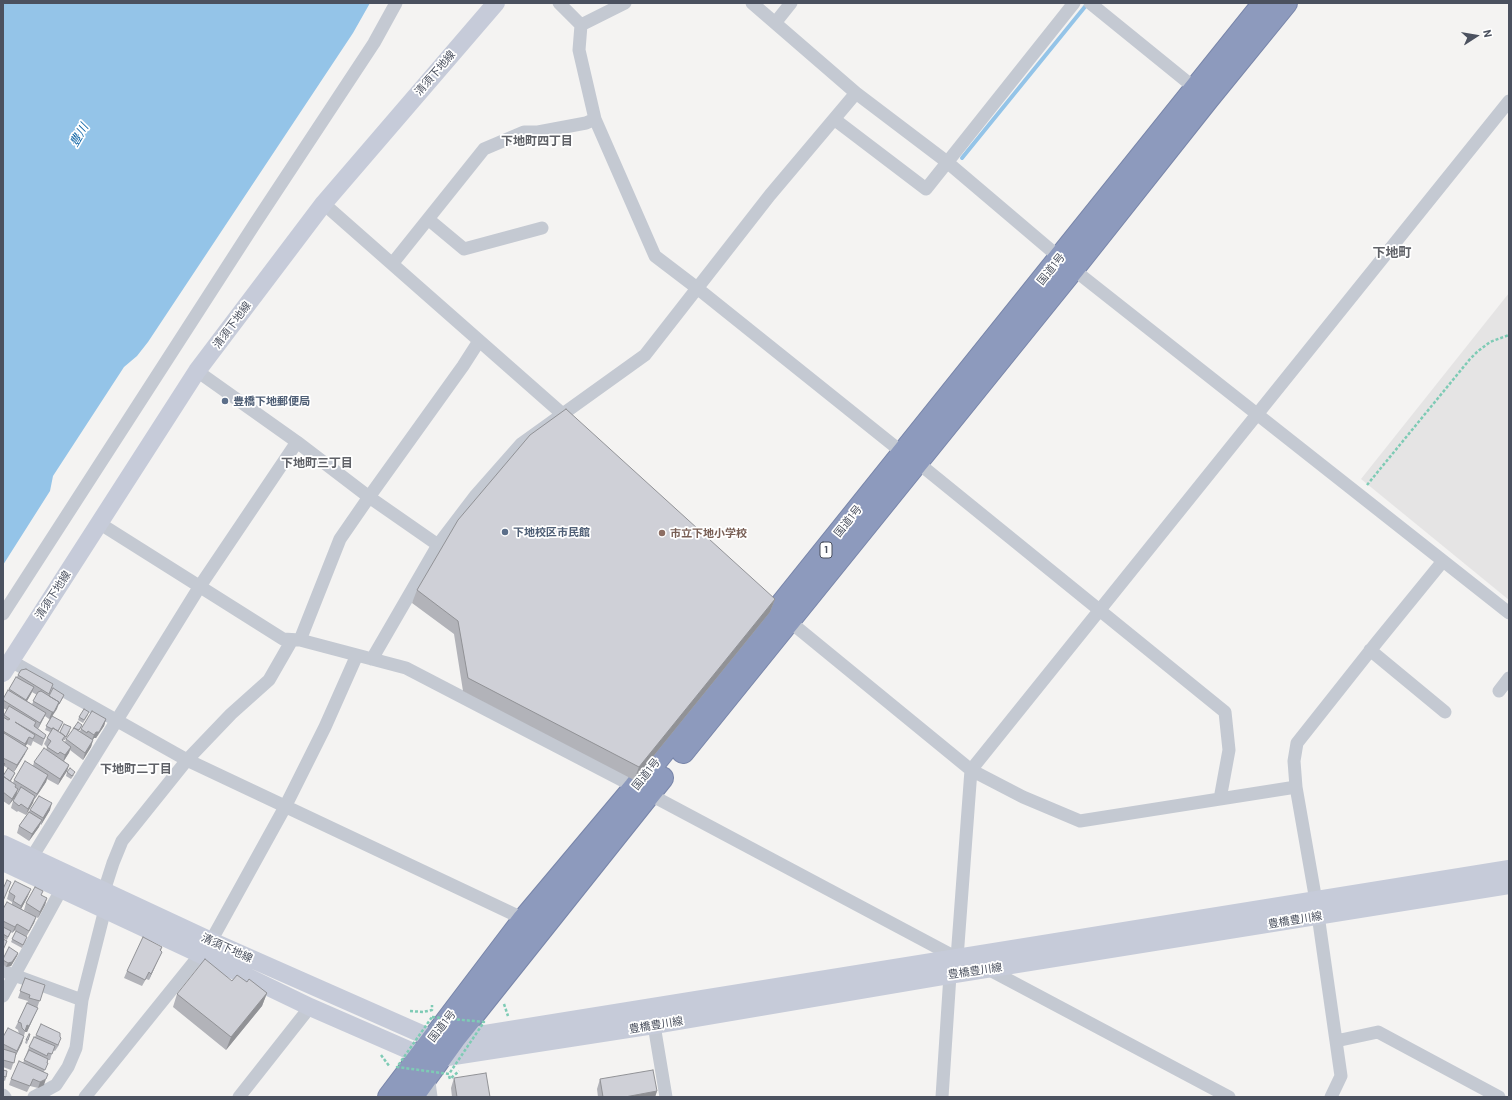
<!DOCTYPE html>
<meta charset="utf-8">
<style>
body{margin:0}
#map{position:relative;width:1512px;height:1100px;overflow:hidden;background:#f4f3f2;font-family:Barlow,sans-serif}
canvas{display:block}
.frame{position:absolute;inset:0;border:4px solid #4b515f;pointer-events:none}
.north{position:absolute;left:1456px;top:16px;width:40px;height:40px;-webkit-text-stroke:3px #fff;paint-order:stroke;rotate:78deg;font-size:11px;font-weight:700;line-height:16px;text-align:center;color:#4b515f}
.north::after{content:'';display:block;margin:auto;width:14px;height:18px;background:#4b515f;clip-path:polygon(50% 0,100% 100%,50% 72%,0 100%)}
</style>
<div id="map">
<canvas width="1512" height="1100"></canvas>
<div class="frame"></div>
<div class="north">N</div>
</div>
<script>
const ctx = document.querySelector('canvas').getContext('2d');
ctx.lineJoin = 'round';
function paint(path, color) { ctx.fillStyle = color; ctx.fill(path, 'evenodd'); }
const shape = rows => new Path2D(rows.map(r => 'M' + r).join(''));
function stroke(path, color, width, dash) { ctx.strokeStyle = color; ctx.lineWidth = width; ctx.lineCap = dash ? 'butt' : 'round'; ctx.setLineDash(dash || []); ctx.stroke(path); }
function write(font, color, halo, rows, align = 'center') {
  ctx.font = font + ' Barlow,"Noto Sans JP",sans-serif'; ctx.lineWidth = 3.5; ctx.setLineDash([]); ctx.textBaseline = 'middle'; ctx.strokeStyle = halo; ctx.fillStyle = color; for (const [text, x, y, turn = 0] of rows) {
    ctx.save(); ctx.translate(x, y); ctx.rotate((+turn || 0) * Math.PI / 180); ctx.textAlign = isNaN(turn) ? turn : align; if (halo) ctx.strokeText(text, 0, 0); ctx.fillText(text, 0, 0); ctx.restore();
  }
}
const education = shape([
 [1509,293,1509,600,1361,479]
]);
const water = shape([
 [3,3,370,3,353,33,148,342,137,356,124,367,53,476,50,491,3,565]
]);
const stream = shape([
 [962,158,1088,3]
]);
const path = shape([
 [1367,485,1470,359,1478,351,1490,342,1509,335],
 [504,1004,508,1016],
 [410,1011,423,1012,432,1010,432,1005],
 [381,1055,390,1067],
 [449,1076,450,1079,459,1071]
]);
const street = shape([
 [559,3,581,25,579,50,595,119,655,256,697,288,903,453],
 [752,3,856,93,947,162,1073,269,1509,613],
 [1090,3,1196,89],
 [775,23,791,3],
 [581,25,625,3],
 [834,119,926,189,1074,3],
 [324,204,567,418],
 [428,219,464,249,542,228],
 [392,264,484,149,524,132,538,132,586,123,595,119],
 [197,371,297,442,369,497,438,545],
 [917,462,1225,712,1229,750,1220,799],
 [99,523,283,639,300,640,406,668,635,787],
 [3,614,254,225,374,43,396,3],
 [300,640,340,539,369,497,463,366,479,341],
 [1370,650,1445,712],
 [372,659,438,545,476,495,521,444,645,355,770,195,856,93],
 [11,661,187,760,524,919],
 [1499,691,1509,678],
 [1296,787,1080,821,1023,797,971,770,1509,101],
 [649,794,957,958,971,770,789,621],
 [32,857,200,586,297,442],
 [104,891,113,863,122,841,187,760,231,714,269,680,292,640],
 [988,969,1229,1097],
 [3,971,82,1000],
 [3,996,61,890],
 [654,1025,666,1097],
 [1336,1041,1378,1032,1499,1097],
 [428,1075,431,1097],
 [3,1095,5,1097],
 [34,1097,56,1085,68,1067,76,1048,82,1000,105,909],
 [85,1097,211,941,285,807,325,727,357,655],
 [239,1097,310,1007],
 [942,1097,950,975],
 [1331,1097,1341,1076,1316,901,1296,787,1294,761,1297,743,1377,642,1443,561]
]);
const secondary = shape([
 [3,673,197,371,324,203,496,3],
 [3,844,211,941,433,1039,454,1039,1509,869],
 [3,862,200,954,310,1007,420,1055,441,1058,654,1025,950,975,1509,885]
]);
const highway = shape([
 [683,752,1073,269,1207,100,1286,3],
 [389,1097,524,919,635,787,1264,3],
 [412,1097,454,1039,662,778]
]);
const pathBridge = shape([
 [432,1017,484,1022,449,1074,397,1067,432,1017]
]);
const wall = shape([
 [417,590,775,599,770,612,634,780,463,691,454,634,412,603],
 [18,675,51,691,49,696,63,698,52,716,62,725,58,732,60,732,70,731,65,740,63,740,63,741,65,742,66,739,82,725,79,731,80,731,81,729,106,719,104,726,96,738,94,738,93,740,91,747,83,760,70,750,64,761,69,765,67,771,58,785,47,779,46,782,34,800,26,815,18,811,17,812,11,808,13,801,19,791,18,790,16,796,9,805,3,801,3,776,15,773,11,781,13,783,14,780,33,766,34,762,46,750,47,747,44,744,50,732,45,730,50,718,49,719,45,716,38,729,46,735,42,746,33,741,31,746,27,744,25,746,25,754,14,772,4,766,3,770,3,717,7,710,3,708,3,699],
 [32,692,37,695,32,704,27,701],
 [88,715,83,723,78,720,79,717],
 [67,772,74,775,71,779,66,776],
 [30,810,50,810,41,825,40,824,39,827,29,841,17,833,19,826],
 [9,892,28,896,21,909,30,913,24,910,26,903,41,895,47,898,45,905,38,918,36,917,34,923,26,937,26,940,22,948,11,942,16,931,15,930,12,933,11,932,7,940,3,938,3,909,12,904,12,902,7,899],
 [162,947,161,951,162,952,159,958,149,980,146,979,142,986,124,978,127,971],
 [18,953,17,956,11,966,6,967,3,964,3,959],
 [25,978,45,985,35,1014,27,1032,25,1032,22,1043,16,1055,11,1070,3,1067,3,1037,19,1034,18,1030,15,1028,18,1022,28,1001,18,998],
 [232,981,267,993,262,1006,226,1050,173,1007,177,994],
 [30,1034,27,1044,25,1043,26,1040],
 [36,1035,59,1045,55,1051,53,1050,50,1060,47,1060,44,1072,44,1085,38,1088,30,1086,27,1092,9,1085,11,1079,23,1063,29,1047],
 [3,1070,6,1077,5,1081,3,1080],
 [454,1078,490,1097,452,1097,451,1088],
 [600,1079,657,1091,655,1097,598,1097,597,1089]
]);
const shadedWall = shape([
 [775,599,770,612,634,780,639,767],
 [34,687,31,694,24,706,26,700],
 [59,702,57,709,51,718,49,719,52,712],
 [46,713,38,729,40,723],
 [106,719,104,726,96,738,94,738,91,742,94,735],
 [29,737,27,744,22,751,25,744],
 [93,740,91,747,83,760,85,753],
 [71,747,69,753,63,762,65,755],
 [28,748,25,754,14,772,17,765],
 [69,765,67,771,58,785,60,779],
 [48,775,46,782,34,800,37,794],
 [18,789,16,796,9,805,12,799],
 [35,796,33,803,26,815,28,809],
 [52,803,50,810,41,825,43,818],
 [42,820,39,827,29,841,32,834],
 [31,889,28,896,19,913,21,906],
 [47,898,45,905,38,918,40,912],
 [36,917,34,923,26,937],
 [17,924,15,930,12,933,15,927],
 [162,952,159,958,149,980,151,974],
 [18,953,17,956,11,966,6,967,8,963],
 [267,993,262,1006,226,1050,231,1037],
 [38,1008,35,1014,27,1032,25,1032,27,1025],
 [24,1036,22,1043,15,1057,17,1051],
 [46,1079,44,1085,38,1088,40,1082],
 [657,1091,655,1097,625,1097]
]);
const building = shape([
 [566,409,775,599,639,767,468,678,458,621,417,590,458,520,530,435,566,409],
 [26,669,53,684,49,694,18,675,21,670,26,669],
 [16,677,34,687,26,700,9,689,16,677],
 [53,688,64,695,59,704,59,702,49,696,53,688],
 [8,690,46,713,40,723,3,700,3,699,8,690],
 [41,691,59,702,54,712,52,712,33,701,38,692,41,691],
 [9,706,36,722,34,726,46,735,44,739,15,722,35,735,33,739,29,737,25,744,3,731,3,717,8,720,10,719,4,715,9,706],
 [84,709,89,712,84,720,79,717,84,709],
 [92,711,106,719,99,732,96,732,94,735,88,731,87,733,81,729,92,711],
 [52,716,63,722,58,731,53,728,52,729,46,726,52,716],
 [78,722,82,725,79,730,74,728,73,729,78,722],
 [64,724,71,727,66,737,60,732,64,724],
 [53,728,65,736,62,740,71,747,65,755,60,752,58,754,47,747,51,741,47,738,53,728],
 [74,728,93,740,85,753,66,739,74,728],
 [4,733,28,748,17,765,3,758,3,735,4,733],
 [44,748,69,765,60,779,34,762,44,748],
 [25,761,48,775,37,794,14,780,25,761],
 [3,762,5,764,3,767,3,762],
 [8,768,15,773,10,781,3,776,8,768],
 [70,768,75,772,72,776,67,772,70,768],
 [4,777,16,785,15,787,18,789,12,799,3,792,3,778,4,777],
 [21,787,35,796,28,809,21,804,19,806,13,801,21,787],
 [39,796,52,803,43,818,30,810,39,796],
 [29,812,42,820,32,834,19,826,29,812],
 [7,880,11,882,3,901,3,889,7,880],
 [15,881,31,889,21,906,13,901,15,896,9,892,15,881],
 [35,887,43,891,41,895,47,898,40,912,26,903,35,887],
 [7,902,36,917,29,931,17,924,15,927,3,921,3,909,7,902],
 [3,927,11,931,8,937,3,934,3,927],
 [16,931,27,937,23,945,12,939,16,931],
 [143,937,162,947,160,950,162,952,151,974,149,972,145,980,127,971,143,937],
 [3,939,7,941,3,950,3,939],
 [9,947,18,953,12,962,8,963,3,960,3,959,9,947],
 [205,959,232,981,237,975,247,982,249,979,267,993,231,1037,177,994,205,959],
 [25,978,45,985,40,1001,29,998,30,995,20,991,25,978],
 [27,1003,38,1008,29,1026,27,1025,25,1031,22,1028,21,1023,18,1022,27,1003],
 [41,1024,60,1033,60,1037,61,1038,58,1045,36,1035,41,1024],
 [8,1028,24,1036,17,1051,3,1044,3,1037,8,1028],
 [29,1034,30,1034,28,1040,26,1040,29,1034],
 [34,1037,55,1046,52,1054,48,1053,47,1056,29,1047,34,1037],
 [3,1049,16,1053,14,1063,3,1060,3,1049],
 [29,1050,48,1059,47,1063,48,1063,45,1070,24,1060,29,1050],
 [19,1061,48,1074,46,1079,40,1082,33,1079,30,1086,11,1079,19,1061],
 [3,1070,7,1071,6,1077,3,1076,3,1070],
 [653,1070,657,1091,625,1097,603,1097,600,1079,653,1070],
 [486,1073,490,1097,457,1097,454,1078,486,1073]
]);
const markers = [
 [225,401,4,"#5c6f8a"],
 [505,532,4,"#5c6f8a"],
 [662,533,4,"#8d6e63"]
];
const shields = [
 [826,550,12]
];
const shieldNames = [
 ["1",826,550]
];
const streetNames = [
 ["清須下地線",435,73,-49],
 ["国道1号",1051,269,-51],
 ["清須下地線",232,325,-53],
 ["国道1号",848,521,-51],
 ["清須下地線",53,595,-57],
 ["国道1号",646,774,-51],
 ["豊橋豊川線",1295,920,-9],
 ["清須下地線",227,948,24],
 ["豊橋豊川線",975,971,-8],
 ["豊橋豊川線",656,1025,-9],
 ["国道1号",442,1026,-52]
];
const serviceNames = [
 ["豊橋下地郵便局",233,401],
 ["下地校区市民館",513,532]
];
const educationNames = [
 ["市立下地小学校",670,533]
];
const waterNames = [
 ["豊川",79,135,-60]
];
const neighbourhoodNames = [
 ["下地町四丁目",537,141],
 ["下地町三丁目",317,463],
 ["下地町二丁目",136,769]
];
const quarterNames = [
 ["下地町",1392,253]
];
paint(education, '#e5e4e4');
paint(water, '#94c4e8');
stroke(stream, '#94c4e8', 4);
stroke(highway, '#7885a9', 24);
stroke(path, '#7ecbb5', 2.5, [3, 2]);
stroke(street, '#c4c9d2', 13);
stroke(secondary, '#c6cbd9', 18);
stroke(highway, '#8d9abd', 22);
stroke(pathBridge, '#7ecbb5', 2.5, [3, 2]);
paint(wall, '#b2b3b9');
paint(shadedWall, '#919296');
paint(building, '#cfd0d7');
stroke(building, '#919296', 1);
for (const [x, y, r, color] of markers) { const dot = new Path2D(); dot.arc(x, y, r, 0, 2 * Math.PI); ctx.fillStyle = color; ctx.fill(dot); stroke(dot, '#fff', 1.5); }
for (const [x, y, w] of shields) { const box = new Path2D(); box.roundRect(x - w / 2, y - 8, w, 16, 3); ctx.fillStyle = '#fff'; ctx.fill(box); stroke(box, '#4b515f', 1); }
write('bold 10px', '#4b515f', null, shieldNames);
write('11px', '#4b515f', '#fff', streetNames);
write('bold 11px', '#4e5e75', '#fff', serviceNames, 'left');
write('bold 11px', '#785e54', '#fff', educationNames, 'left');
write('italic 12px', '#1569a8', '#fff', waterNames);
write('bold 12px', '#5f6167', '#fff', neighbourhoodNames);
write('bold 13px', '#5f6167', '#fff', quarterNames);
</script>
